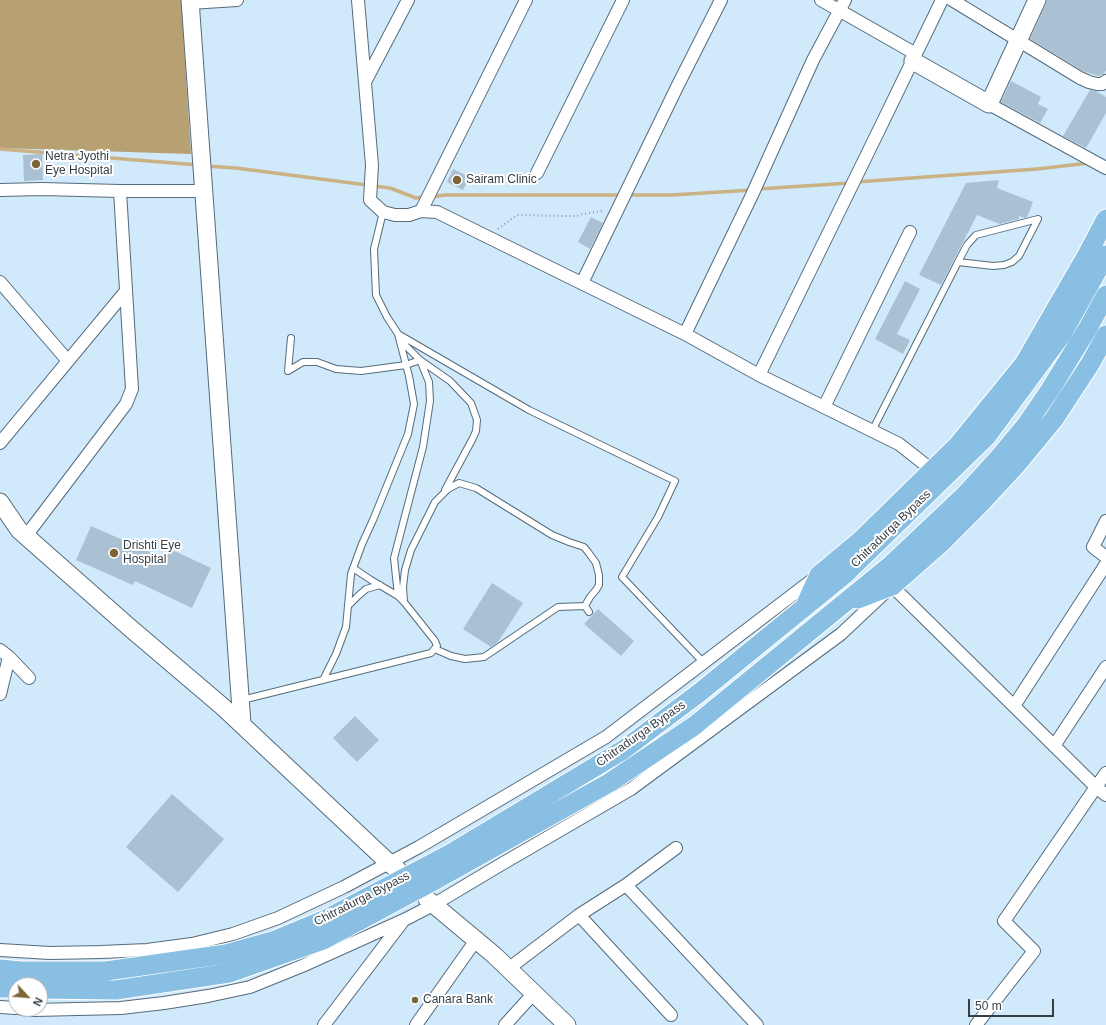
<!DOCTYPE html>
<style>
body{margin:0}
#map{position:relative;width:1106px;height:1025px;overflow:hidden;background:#d0e9fb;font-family:Arial,sans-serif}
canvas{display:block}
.north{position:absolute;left:8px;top:977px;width:40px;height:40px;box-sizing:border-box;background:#fff;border:1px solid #aeb2b5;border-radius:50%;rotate:116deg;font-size:11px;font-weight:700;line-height:16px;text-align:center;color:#343e45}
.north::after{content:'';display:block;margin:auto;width:14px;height:18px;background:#7c6535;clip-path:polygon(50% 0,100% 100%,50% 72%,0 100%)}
.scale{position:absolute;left:968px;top:999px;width:86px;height:18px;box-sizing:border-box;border:2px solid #343e45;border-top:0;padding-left:5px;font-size:12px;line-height:14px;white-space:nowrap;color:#343e45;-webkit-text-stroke:3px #fff;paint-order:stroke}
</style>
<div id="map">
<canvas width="1106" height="1025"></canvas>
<div class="north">N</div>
<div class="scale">50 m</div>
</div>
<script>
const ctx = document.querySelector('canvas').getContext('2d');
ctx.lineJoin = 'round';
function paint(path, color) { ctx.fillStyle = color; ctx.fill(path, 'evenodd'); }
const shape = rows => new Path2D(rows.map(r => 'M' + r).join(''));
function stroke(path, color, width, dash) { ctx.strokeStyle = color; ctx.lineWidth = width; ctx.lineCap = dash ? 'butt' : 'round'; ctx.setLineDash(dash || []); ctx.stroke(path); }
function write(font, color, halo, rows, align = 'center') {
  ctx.font = font + ' Arial,sans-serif'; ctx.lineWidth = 4; ctx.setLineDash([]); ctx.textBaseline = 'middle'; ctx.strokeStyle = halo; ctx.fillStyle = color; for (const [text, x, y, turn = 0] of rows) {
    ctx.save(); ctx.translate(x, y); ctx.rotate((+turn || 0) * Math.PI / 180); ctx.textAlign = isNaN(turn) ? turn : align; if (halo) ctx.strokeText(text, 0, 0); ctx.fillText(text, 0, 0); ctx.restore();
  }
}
const forest = shape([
 [0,0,181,0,191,154,0,148]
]);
const stream = shape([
 [0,149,198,165],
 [206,166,236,168,390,188,416,198,424,197],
 [856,182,1037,169,1089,163],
 [758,189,850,183],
 [431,197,445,195,672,195,752,190]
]);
const building = shape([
 [1047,0,1106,0,1106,70,1104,74,1098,76,1083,71,1030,39,1046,4],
 [1011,81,1041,97,1038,104,1048,109,1040,123,1001,102],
 [1090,90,1096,91,1106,97,1106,113,1086,148,1063,136],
 [42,154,43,180,24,181,23,155],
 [453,169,470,177,463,190,447,182],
 [999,180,997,188,1033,202,1027,217,1025,218,1019,216,1019,219,1000,224,977,215,941,285,919,275,966,183],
 [591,217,603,223,590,249,578,242],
 [905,281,920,289,897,334,910,340,903,354,875,339],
 [91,526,164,558,168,548,211,568,192,608,135,581,133,585,76,560],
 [492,583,523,603,498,642,491,647,463,629],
 [598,609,634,641,621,656,584,624],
 [355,716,379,740,357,762,333,738],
 [172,794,224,839,178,892,126,847]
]);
const path = shape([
 [498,229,517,215,564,216,577,216,583,214,601,211,604,212]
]);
const lane = shape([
 [383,212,374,249,376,295,387,317,406,346,420,360,450,381,471,403,477,420,476,431,473,438,445,490],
 [398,334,529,410,675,481,658,517,622,577,703,662],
 [291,338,288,371,303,362,317,362,336,369,361,371,406,365,420,360,429,382,430,401,423,447,394,558,398,596,404,602],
 [872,431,958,262,993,266,1004,265,1012,262,1019,256,1038,219,976,235,967,245,958,262],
 [353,568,371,580,398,596],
 [348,606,358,596,366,589,380,585],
 [435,649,451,656,465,659,484,657,558,607,585,606],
 [323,680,336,654,346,627,351,574,362,544,373,520,408,434,414,404,409,376,398,334],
 [242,700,431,653,437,646,435,641,404,602,403,587,405,570,411,550,435,502,448,489,459,483,476,488,552,535,569,542,584,547,588,552,596,563,599,575,599,585,596,590,590,597,585,606,589,612]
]);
const street = shape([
 [358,0,372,165,370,200,383,212,395,215,409,215,421,211,437,212,685,334,759,375,899,444,932,470],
 [821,0,916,54],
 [952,0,1080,78,1089,82,1097,84,1102,84,1106,81],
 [190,3,237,0],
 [365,82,408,0],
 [989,104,1106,168],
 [537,173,623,0],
 [0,190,42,189,120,191,132,389,126,404,26,536],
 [120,191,203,191],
 [421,211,526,0],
 [0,282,68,361],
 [582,283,677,87,721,0],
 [685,334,752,195,813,60,845,0],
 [759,375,877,134,942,0],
 [824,407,910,232],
 [0,443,126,291],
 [1106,521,1093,547,1106,557],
 [0,650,9,657,29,678],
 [0,694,9,657],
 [1014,706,1106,564],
 [1054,746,1106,667],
 [626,885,757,1025],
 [579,915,671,1015],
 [0,950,50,953,101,952,147,950,192,944,233,934,278,918,344,887,419,847,606,737,816,577],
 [508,969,579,915,626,885,676,848],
 [0,1007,16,1008],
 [22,1009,34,1010,121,1008,164,1003,208,996,250,987,302,966,404,920,433,905,500,865,631,789,841,634,892,586,1096,787,1106,773],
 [324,1025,403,921],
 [416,1025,476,940],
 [505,1025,534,993],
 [976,1025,1034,951,1004,921,1096,787,1106,795]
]);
const secondary = shape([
 [190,0,242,724],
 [913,61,989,104,1037,0],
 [0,502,19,530,129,627,223,707,389,863,398,870],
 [427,899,494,955,567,1025]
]);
const primary = shape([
 [858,599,892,586,942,542,978,506,1017,464,1054,419,1090,364,1106,335],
 [806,604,819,575,861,540,958,445,1024,364,1087,255,1106,219],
 [0,969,20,971,106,971,226,954,273,941,326,919,450,854,623,750,699,693,844,575,986,437,1062,334,1106,255],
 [0,988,16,988],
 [40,989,116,990,229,973,323,940,437,879,609,783,694,726,892,564,965,495,997,460,1026,425,1050,390,1088,328,1106,295]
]);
const markers = [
 [36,164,5,"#7c6535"],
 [457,180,5,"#7c6535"],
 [114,553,5,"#7c6535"],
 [415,1000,4,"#7c6535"]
];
const poiNames = [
 ["Netra Jyothi",45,157],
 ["Eye Hospital",45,171],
 ["Sairam Clinic",466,180],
 ["Drishti Eye",123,546],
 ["Hospital",123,560],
 ["Canara Bank",423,1000]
];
const streetNames = [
 ["Chitradurga Bypass",891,529,-44],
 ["Chitradurga Bypass",641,734,-35],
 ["Chitradurga Bypass",362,899,-27]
];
paint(forest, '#b7a072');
stroke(stream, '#cab284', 3.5);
paint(building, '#aac1d3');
stroke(lane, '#566b7b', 8);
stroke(street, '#566b7b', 14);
stroke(secondary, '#566b7b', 19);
stroke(primary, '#fff', 21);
stroke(path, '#8a9ca9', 2, [1, 3]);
stroke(lane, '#fff', 6);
stroke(street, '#fff', 12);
stroke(secondary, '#fff', 17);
stroke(primary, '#88bfe2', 19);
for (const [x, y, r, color] of markers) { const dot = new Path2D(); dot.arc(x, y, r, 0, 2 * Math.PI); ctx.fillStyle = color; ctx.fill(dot); stroke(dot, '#fff', 1.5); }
write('12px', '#343e45', '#fff', poiNames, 'left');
write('12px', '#343e45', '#fff', streetNames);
</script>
